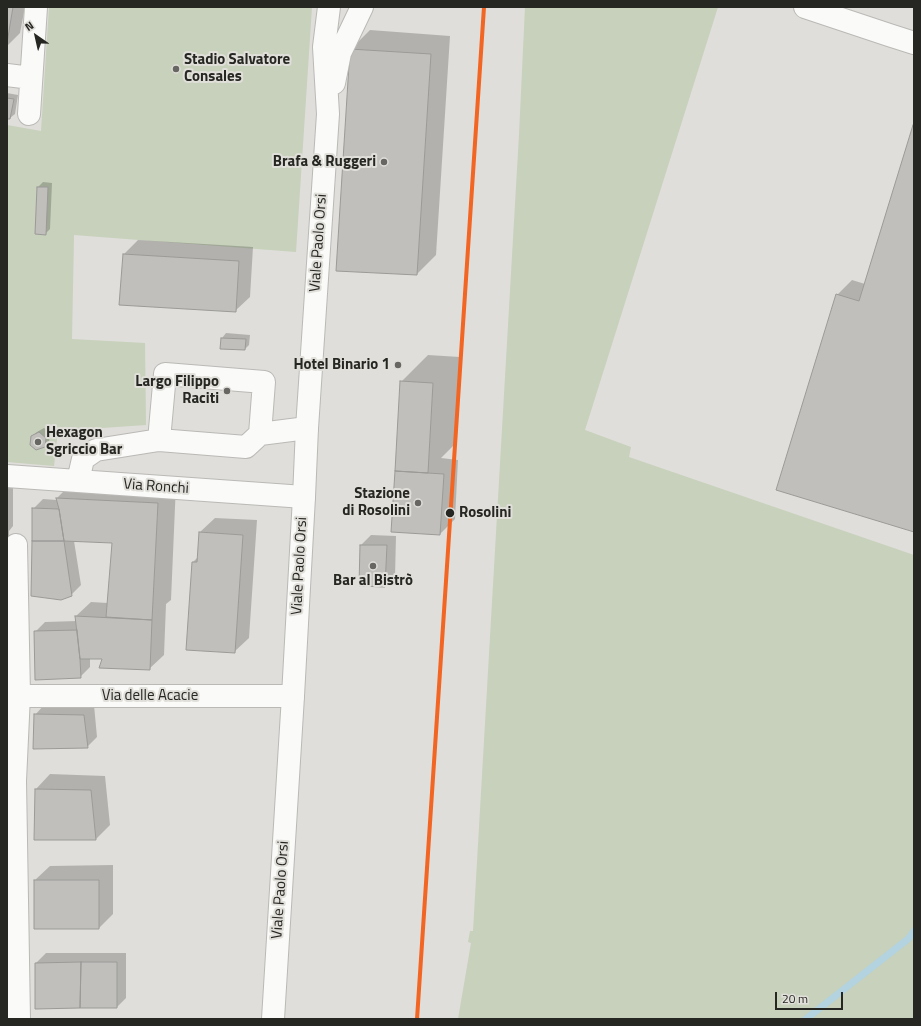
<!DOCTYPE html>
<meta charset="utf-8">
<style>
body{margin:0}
#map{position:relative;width:921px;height:1026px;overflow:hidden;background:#dfdeda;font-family:"Titillium Web",sans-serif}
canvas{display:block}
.frame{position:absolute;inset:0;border:8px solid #262623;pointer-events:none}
.north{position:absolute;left:16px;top:16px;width:40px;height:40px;-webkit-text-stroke:3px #e0dfd9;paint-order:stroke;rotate:326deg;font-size:11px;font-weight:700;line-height:16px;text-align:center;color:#262623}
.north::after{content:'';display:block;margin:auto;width:14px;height:18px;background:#262623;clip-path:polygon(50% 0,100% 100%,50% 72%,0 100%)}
.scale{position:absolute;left:775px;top:992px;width:68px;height:18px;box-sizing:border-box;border:2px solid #262623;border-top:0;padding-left:5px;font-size:12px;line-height:14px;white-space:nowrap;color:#262623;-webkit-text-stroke:3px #e0dfd9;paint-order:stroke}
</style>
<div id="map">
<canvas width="921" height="1026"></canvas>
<div class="frame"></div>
<div class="north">N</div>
<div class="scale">20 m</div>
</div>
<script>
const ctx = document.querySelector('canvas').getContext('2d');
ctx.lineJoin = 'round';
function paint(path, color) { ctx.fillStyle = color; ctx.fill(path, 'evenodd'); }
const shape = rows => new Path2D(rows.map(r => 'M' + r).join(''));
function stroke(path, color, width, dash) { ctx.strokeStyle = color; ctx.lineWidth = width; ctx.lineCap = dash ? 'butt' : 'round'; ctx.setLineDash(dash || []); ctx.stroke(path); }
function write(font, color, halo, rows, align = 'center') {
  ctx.font = font + ' "Titillium Web",sans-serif'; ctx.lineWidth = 4; ctx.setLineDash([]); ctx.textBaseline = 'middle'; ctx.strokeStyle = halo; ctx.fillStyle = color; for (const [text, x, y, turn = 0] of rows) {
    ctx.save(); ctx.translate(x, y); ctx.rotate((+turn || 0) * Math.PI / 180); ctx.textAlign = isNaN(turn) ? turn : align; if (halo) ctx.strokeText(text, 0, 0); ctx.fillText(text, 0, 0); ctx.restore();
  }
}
const green = shape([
 [49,7,312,7,296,252,74,235,72,339,145,343,146,425,58,431,54,466,7,462,7,125,41,131],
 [525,7,718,7,585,430,631,447,629,457,914,555,914,1019,458,1019,471,943,468,942,470,931,473,931,519,135]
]);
const shadow = shape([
 [7,7,25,7,20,33,7,46],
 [370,30,450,36,436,255,417,274,351,49],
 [7,93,18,95,15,114,10,118,7,118],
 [914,125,914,531,837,295,852,280,865,284],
 [43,182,52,183,50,229,45,234,36,233,38,187],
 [138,240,253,247,250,297,235,311,124,254],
 [226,333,250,335,249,345,245,349,222,338],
 [428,355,460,357,454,445,441,458,458,460,455,519,440,534,392,531,401,382],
 [44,428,50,433,49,442,44,446,32,436,37,432],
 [7,479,13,480,13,526,9,531,9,587,7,590],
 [76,479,176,484,171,600,166,604,164,655,149,669,103,658,90,658,90,667,80,677,35,632,45,622,77,621,76,616,91,602,108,603,113,542,74,541,81,585,71,595,33,509,43,499,57,500,57,498],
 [215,518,257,520,249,638,234,652,193,562,198,557,200,532],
 [371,535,396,536,395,577,385,586,361,545],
 [44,705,94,705,97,737,87,747,35,715],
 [50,774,105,776,110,825,96,839,35,839,36,789],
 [113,865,113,914,99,928,35,880,50,866],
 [7,951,13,999,7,1005],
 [46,953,126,953,126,998,117,1007,36,963]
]);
const stream = shape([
 [806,1019,908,939,914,931]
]);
const building = shape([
 [7,7,13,7,7,43,7,7],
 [350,49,431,54,417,275,336,271,350,49],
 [7,98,14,99,10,119,7,119,7,98],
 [913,125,914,125,914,532,776,490,836,294,859,301,913,125],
 [37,187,48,187,46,235,35,234,37,187],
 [123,254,239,261,236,312,119,305,123,254],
 [221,338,246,339,245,350,220,349,221,338],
 [400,381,433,383,428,473,395,471,400,381],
 [39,432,46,438,45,447,36,450,30,445,31,436,39,432],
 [395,471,444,474,440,535,391,532,395,471],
 [56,498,158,503,152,620,106,617,112,543,64,541,59,509,56,498],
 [32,508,59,509,64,541,32,541,32,508],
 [199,532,243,535,235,653,186,650,192,562,197,562,199,532],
 [32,541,64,541,72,596,61,600,31,596,32,541],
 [360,545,387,545,385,587,359,586,360,545],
 [75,616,152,620,150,670,99,668,102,659,80,659,75,616],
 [77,630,80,659,81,678,35,680,34,631,77,630],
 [34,714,84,715,88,748,33,749,34,714],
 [35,789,91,790,96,840,34,840,35,789],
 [34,880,99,880,99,929,34,929,34,880],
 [81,962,117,962,117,1008,80,1008,81,962],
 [81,962,80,1008,35,1009,35,963,81,962]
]);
const minor = shape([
 [805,7,889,35,914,43],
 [7,75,31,78],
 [29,114,36,7],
 [260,434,307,428],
 [7,476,304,497],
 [78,481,83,459,96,450,159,440,246,447,260,434,264,382,165,374,159,440],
 [16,545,19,695,15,781,19,1019],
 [7,696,293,696]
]);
const major = shape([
 [334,83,340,53,362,7],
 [273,1019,293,696,304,497,307,428,328,114,324,47,329,7]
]);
const rail1 = shape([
 [417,1019,484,7]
]);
const markers = [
 [176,69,4,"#676663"],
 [384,162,4,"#676663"],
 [398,365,4,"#676663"],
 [227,391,4,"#676663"],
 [38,442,4,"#676663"],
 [418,503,4,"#676663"],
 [450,513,5,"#262623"],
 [373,566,4,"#676663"]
];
const poiNames = [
 ["Stadio Salvatore",184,60,"left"],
 ["Consales",184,77,"left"],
 ["Brafa & Ruggeri",376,162],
 ["Hotel Binario 1",390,365],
 ["Largo Filippo",219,382],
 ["Raciti",219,399],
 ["Hexagon",46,433,"left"],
 ["Sgriccio Bar",46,450,"left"],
 ["Stazione",410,494],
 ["di Rosolini",410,511],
 ["Bar al Bistrò",373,581,"center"]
];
const streetNames = [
 ["Viale Paolo Orsi",319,243,-86],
 ["Via Ronchi",156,487,4],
 ["Viale Paolo Orsi",300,566,-87],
 ["Via delle Acacie",150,696],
 ["Viale Paolo Orsi",281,890,-86]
];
const stopNames = [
 ["Rosolini",459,513]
];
paint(green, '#c7d1bb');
paint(shadow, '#0003');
stroke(stream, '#b3d3e0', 7);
paint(building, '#c0bfbc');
stroke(building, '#9b9a97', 1);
stroke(minor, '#bab9b6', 24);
stroke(major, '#bab9b6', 24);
stroke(minor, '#fafaf9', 22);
stroke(major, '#fafaf9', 22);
stroke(rail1, '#f26522', 4);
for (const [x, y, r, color] of markers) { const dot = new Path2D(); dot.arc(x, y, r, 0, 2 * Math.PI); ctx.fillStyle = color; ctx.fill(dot); stroke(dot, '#e0dfd9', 1.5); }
write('bold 15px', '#262623', '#e0dfd9', poiNames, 'right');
write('15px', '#262623', '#e0dfd9', streetNames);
write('bold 15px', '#262623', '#e0dfd9', stopNames, 'left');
</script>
